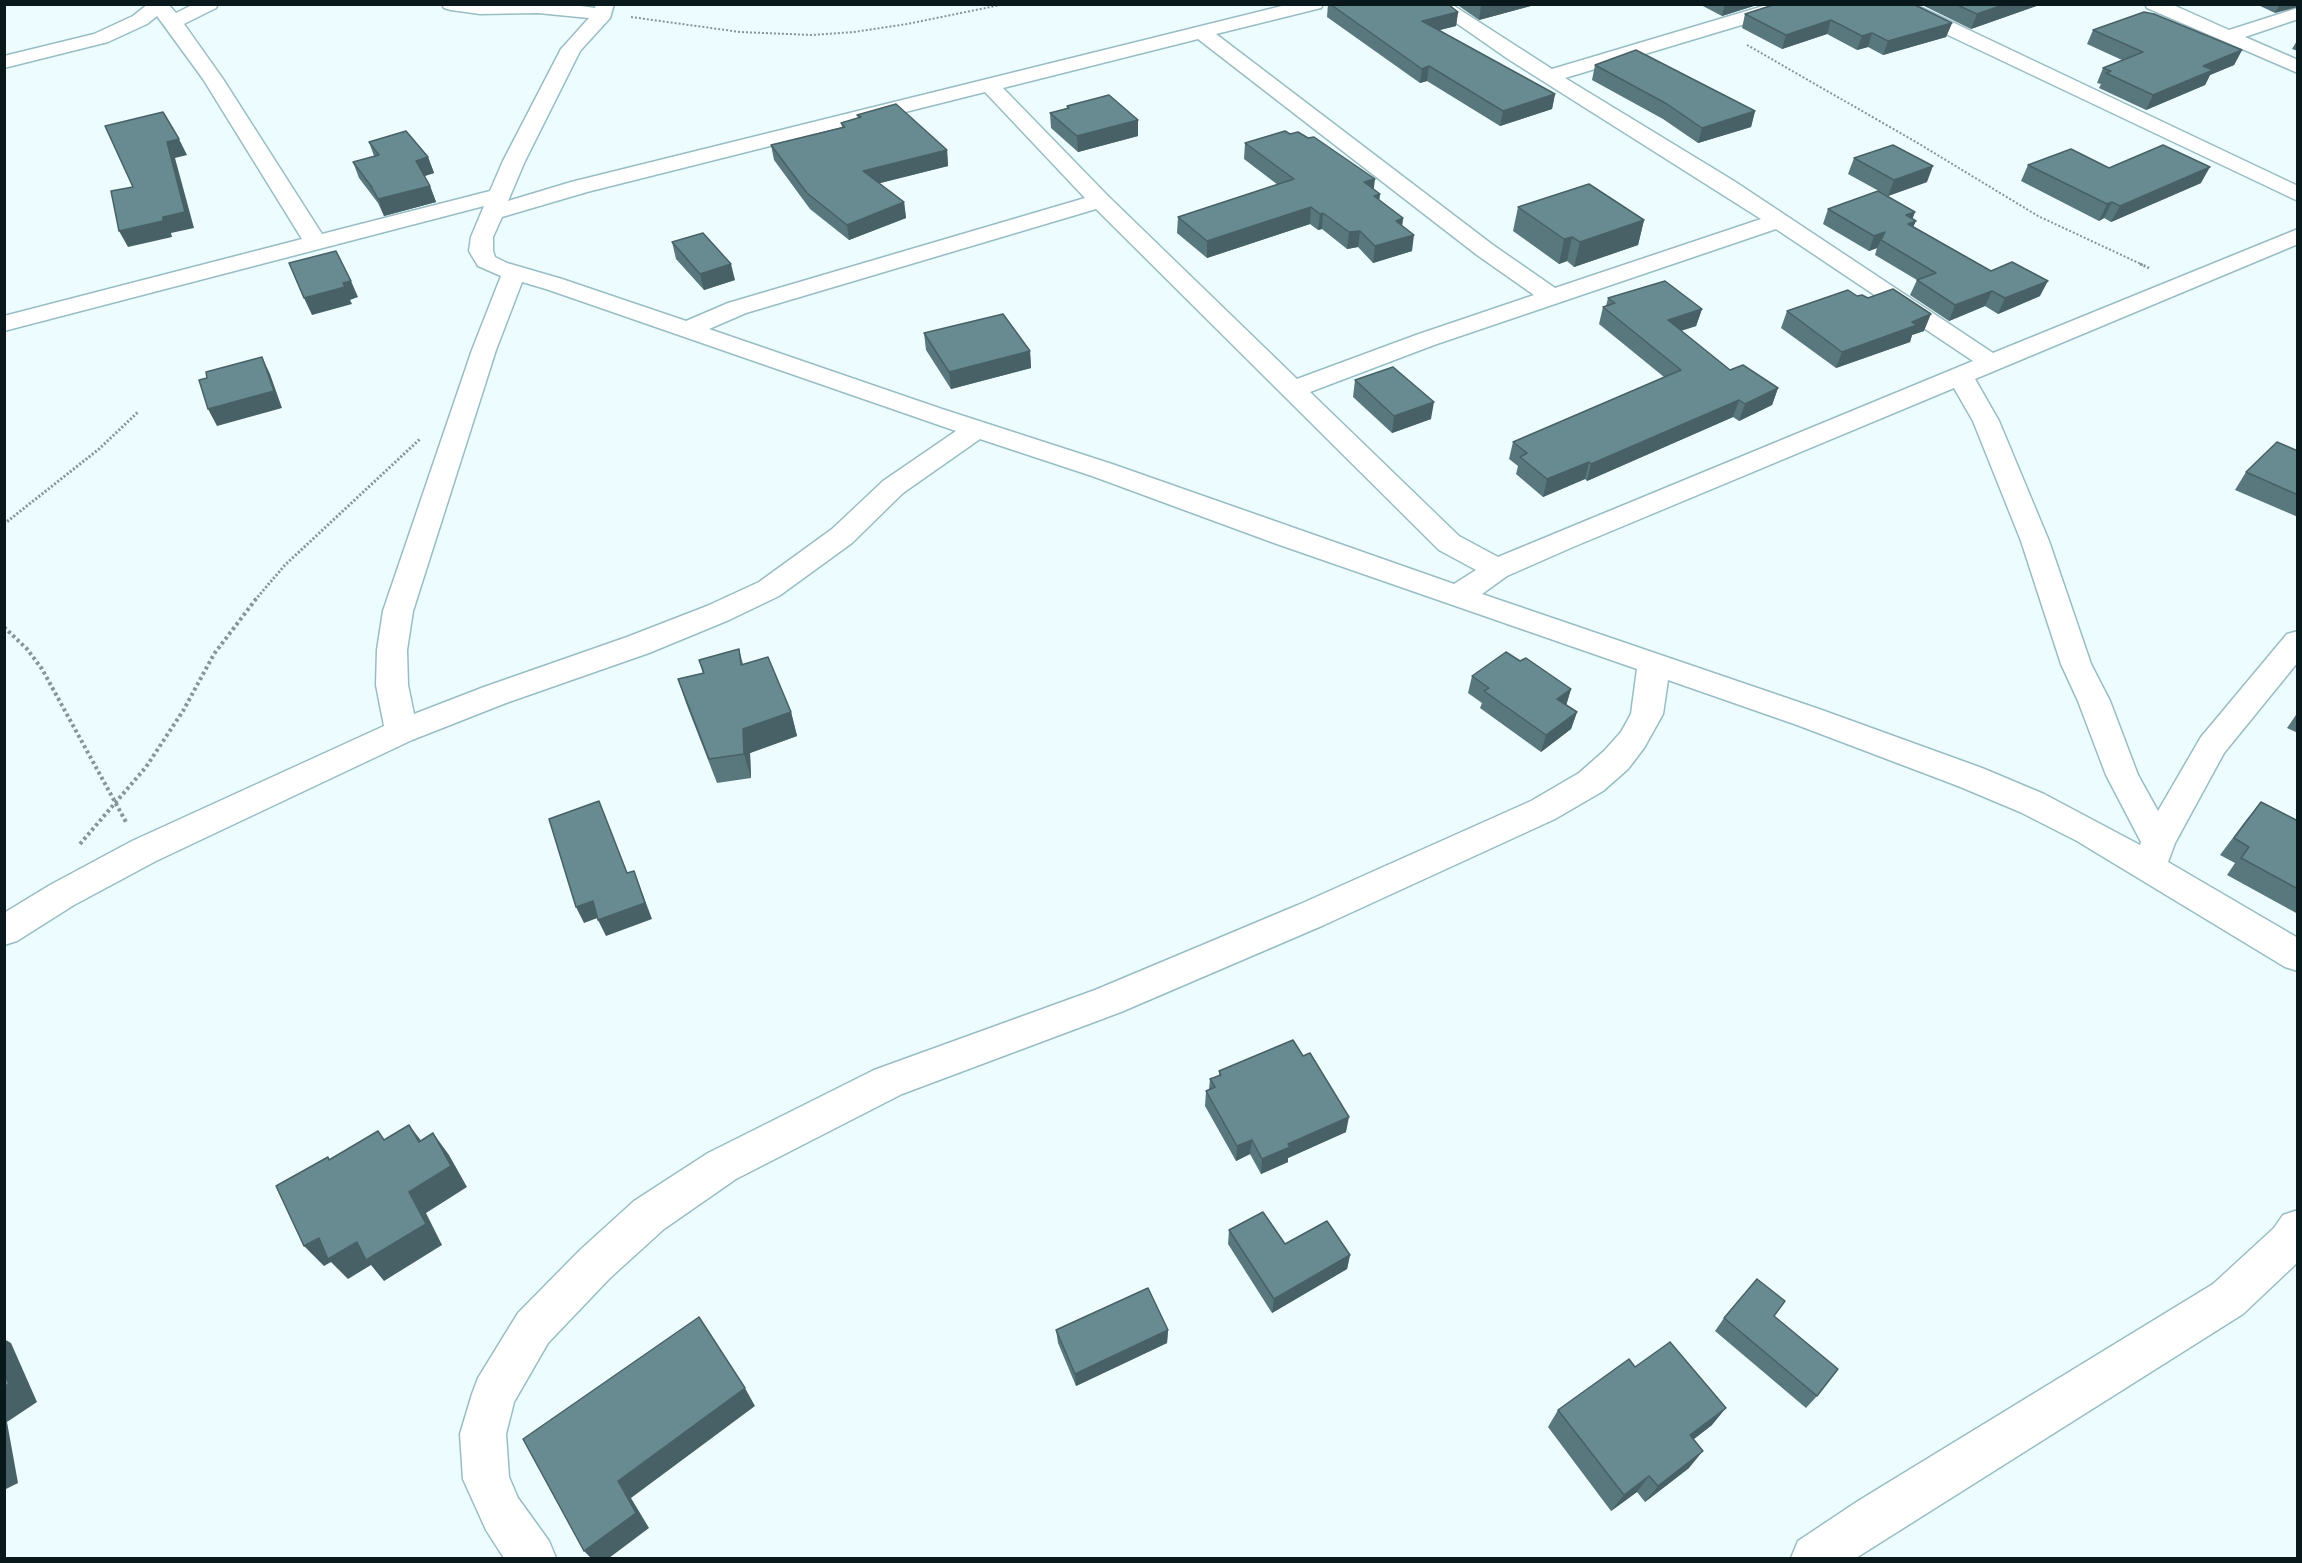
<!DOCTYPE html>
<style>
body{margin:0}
#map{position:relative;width:2302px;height:1563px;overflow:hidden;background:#edfcff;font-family:"DM Sans",sans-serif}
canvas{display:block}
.frame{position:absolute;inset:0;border:6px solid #09181b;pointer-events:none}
</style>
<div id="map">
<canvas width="2302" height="1563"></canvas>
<div class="frame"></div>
</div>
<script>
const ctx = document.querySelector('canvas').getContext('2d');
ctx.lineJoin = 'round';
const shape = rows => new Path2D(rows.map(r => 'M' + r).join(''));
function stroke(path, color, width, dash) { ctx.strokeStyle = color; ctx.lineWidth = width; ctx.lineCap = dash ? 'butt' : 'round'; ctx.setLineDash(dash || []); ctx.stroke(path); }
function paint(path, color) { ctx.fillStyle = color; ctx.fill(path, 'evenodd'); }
const pathFar2 = shape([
 [631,17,740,32,812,35,854,32,907,24,1005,4],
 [1747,45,1916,142,2038,216,2143,265]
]);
const pathFar1 = shape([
 [2140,264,2149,268],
 [4,524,99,449,138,412],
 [255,600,285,565,420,439]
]);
const path = shape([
 [4,627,27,649,42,669,126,822],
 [80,844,146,767,183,711,214,654,256,599]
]);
const minor = shape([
 [148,4,168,4,176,13,194,4,218,4,216,8,184,24,223,79,322,234,490,191,503,161,561,49,589,18,538,13,480,14,451,10,444,8,442,4,567,4,595,8,596,4,614,4,610,18,580,51,525,161,508,201,571,182,1290,4,1323,4,1321,8,1216,34,1493,245,1555,288,1761,219,1508,59,1429,4,1451,4,1552,69,1770,4,1800,4,1798,8,1565,78,1734,181,1993,353,2298,229,2298,244,1975,379,1999,421,2049,541,2091,664,2110,701,2138,775,2158,811,2201,737,2287,634,2298,631,2298,662,2224,753,2175,843,2168,862,2298,938,2298,971,2285,967,2077,841,2020,812,1958,786,1797,725,1668,680,1663,714,1644,748,1628,769,1603,791,1555,819,1324,925,1121,1012,902,1094,736,1179,664,1229,610,1278,548,1343,514,1402,506,1434,509,1477,518,1498,549,1541,556,1558,504,1558,486,1530,463,1479,460,1434,472,1394,478,1378,518,1313,580,1250,634,1201,708,1153,874,1070,1095,990,1298,905,1531,801,1579,773,1604,751,1621,732,1631,714,1637,669,1274,543,1092,476,980,439,903,493,852,543,779,596,729,620,649,653,506,703,412,740,156,861,74,905,17,941,4,945,4,913,50,885,132,841,384,726,376,685,377,650,383,611,472,350,501,276,478,266,469,251,471,237,484,206,4,331,4,316,302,239,203,79,157,16,147,24,108,42,4,68,4,56,94,34,133,16,148,4],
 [1198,39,1477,255,1534,295,1416,335,1297,379,1108,196,1003,88,1198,39],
 [985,92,1085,198,728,303,686,321,562,279,507,263,495,257,493,251,493,237,502,217,587,192,985,92],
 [1096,209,1439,550,1476,570,1454,584,1112,464,942,409,709,329,746,313,1096,209],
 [1776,229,1973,361,1498,557,1459,536,1310,392,1434,345,1776,229],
 [522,282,546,289,956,431,883,481,832,529,759,582,707,606,627,637,484,687,414,714,408,685,407,650,413,611,496,350,522,282],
 [1954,388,1973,421,2021,541,2061,664,2078,701,2106,775,2141,842,2140,845,2044,794,1982,768,1819,709,1482,594,1507,576,1573,547,1954,388],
 [1889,4,1914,4,2298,186,2298,201,1891,8,1889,4],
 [2145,4,2171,4,2229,30,2298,8,2298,19,2245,37,2298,60,2298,73,2147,8,2145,4],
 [2298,1210,2298,1262,2243,1314,1856,1558,1791,1558,1798,1541,1858,1501,2213,1284,2274,1228,2283,1215,2298,1210]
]);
const wall = shape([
 [1328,4,1448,4,1458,12,1456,26,1439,30,1555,94,1552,109,1500,126,1427,81,1420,83,1327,17],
 [1456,4,1538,4,1479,20],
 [1699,4,1760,4,1722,16],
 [1920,4,2042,4,1971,29],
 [2256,4,2298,4,2275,13],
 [1745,14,1952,23,1946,37,1883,55,1868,47,1857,50,1827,34,1782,49,1742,28],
 [2093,30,2242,50,2234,65,2210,75,2205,85,2146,110,2099,88,2101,84,2097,83,2103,68,2122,60,2087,44],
 [2298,39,2298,51,2292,49],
 [1595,65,1755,111,1751,127,1698,143,1663,119,1592,80],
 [1067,106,1138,136,1078,152,1051,128,1050,113,1067,108],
 [857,115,947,150,948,166,879,183,904,202,906,218,849,240,810,209,774,160,771,145,842,127,841,123,858,118],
 [369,142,428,157,434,173,424,176,430,186,436,202,384,216,378,203,359,178,353,162,374,156],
 [1245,143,1373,189,1380,194,1379,200,1403,218,1402,226,1412,251,1373,263,1358,247,1347,249,1322,229,1318,230,1310,224,1207,258,1177,233,1178,217,1278,185,1244,159],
 [1854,158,1927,182,1888,196,1848,174],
 [2028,165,2109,168,2201,183,2111,222,2104,218,2099,221,2021,181],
 [1518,207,1644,220,1638,245,1574,267,1567,261,1559,264,1513,231],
 [1828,209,1915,212,1912,219,1916,221,1913,226,1991,271,2040,296,1998,314,1985,306,1949,321,1910,295,1917,280,1875,255,1877,248,1869,251,1823,224],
 [672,242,735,280,704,290,676,259],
 [1857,296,1924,331,1912,335,1910,342,1836,368,1781,328,1787,311],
 [1608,298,1702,309,1696,326,1681,331,1730,370,1778,388,1772,405,1739,421,1733,417,1587,481,1585,479,1543,497,1516,474,1518,466,1509,459,1513,442,1664,377,1599,324,1603,307,1606,306],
 [924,333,1030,351,1031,368,951,389,926,350],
 [1355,380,1431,419,1392,433,1353,397],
 [2298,451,2298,517,2235,490,2246,472],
 [739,649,743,664,791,712,797,736,750,753,751,778,717,783,686,703,678,679,703,674,699,660],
 [1520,661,1571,689,1566,705,1577,712,1571,729,1541,752,1480,708,1482,703,1468,693,1472,676],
 [2298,712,2298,733,2287,728],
 [2261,802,2298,821,2298,914,2227,875,2235,863,2220,855,2247,819],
 [1219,1071,1346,1132,1288,1158,1288,1162,1261,1174,1250,1154,1236,1161,1205,1106,1206,1091,1209,1089,1210,1079,1219,1075],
 [1229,1230,1285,1244,1350,1255,1347,1269,1272,1313,1228,1244],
 [1774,1316,1817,1396,1806,1408,1715,1331,1724,1318],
 [1056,1330,1168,1330,1167,1343,1076,1386,1058,1343],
 [1635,1367,1712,1425,1694,1439,1689,1468,1645,1502,1637,1492,1611,1511,1548,1427,1558,1410]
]);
const shadedWall = shape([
 [1485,4,1538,4,1479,20,1481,5],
 [1725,4,1760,4,1722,16],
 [2006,4,2042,4,1971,29,1977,14],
 [2280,4,2298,4,2298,7,2275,13],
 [1458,12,1456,26,1420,35,1422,21],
 [1831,20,1827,34,1782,49,1786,35],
 [1952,23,1946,37,1883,55,1888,41],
 [1872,33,1868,47,1857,50,1862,36],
 [2242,50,2234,65,2210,75,2205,85,2146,110,2153,95,2203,66],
 [1429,66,1427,81,1420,83,1422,69],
 [1555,94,1552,109,1500,126,1503,111],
 [1755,111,1751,127,1698,143,1702,128],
 [1138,120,1138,136,1078,152,1077,136],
 [179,139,187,155,175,158,194,228,171,233,172,237,128,247,119,231,163,217,167,142],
 [947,150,948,166,865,187,863,171],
 [428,157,434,173,422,177,416,161],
 [1933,166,1927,182,1888,196,1894,180],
 [2210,167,2201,183,2111,222,2120,206],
 [1375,179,1373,195,1364,182],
 [430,186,436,202,384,216,378,199],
 [1380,194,1378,210,1374,196],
 [904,202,906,218,849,240,847,225],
 [2112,202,2104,218,2099,221,2107,204],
 [1311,207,1310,224,1207,258,1207,241],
 [1915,212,1911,223,1916,221,1909,236,1906,215],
 [1323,213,1322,229,1318,230,1320,214],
 [1403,218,1401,235,1396,221],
 [1644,220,1638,245,1574,267,1580,242],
 [1360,231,1358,247,1347,249,1349,232],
 [1885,232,1877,248,1869,251,1874,236],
 [1414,235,1412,251,1373,263,1375,246],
 [1572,237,1567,261,1559,264,1564,239],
 [731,264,735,280,704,290,700,274],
 [351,281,358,297,350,300,352,304,312,315,304,298,343,283],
 [2048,281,2040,296,1998,314,2005,298],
 [1992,291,1985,306,1949,321,1955,305],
 [1702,309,1696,326,1663,336,1668,320],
 [1931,314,1924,331,1912,335,1910,342,1836,368,1842,352],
 [1030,351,1031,368,951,389,949,372],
 [262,357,270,374,282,408,217,426,208,409],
 [1778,388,1772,405,1739,421,1745,404],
 [1739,400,1733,417,1587,481,1591,464],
 [1434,402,1431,419,1392,433,1394,416],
 [1589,462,1585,479,1543,497,1547,479],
 [1571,689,1566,706,1557,699],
 [791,712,797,736,750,753,751,778,744,754,743,729],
 [1577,712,1571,729,1541,752,1546,735],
 [634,871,652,919,606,936,598,920],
 [593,901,600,917,584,923,576,907],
 [1349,1117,1346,1132,1288,1158,1288,1162,1261,1174,1262,1159,1288,1144],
 [409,1125,426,1147,419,1142],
 [433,1133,449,1155,467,1187,426,1213,442,1245,384,1281,371,1265,348,1279,331,1262,324,1266,304,1246,409,1192],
 [1252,1140,1250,1154,1236,1161,1237,1146],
 [1350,1255,1347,1269,1272,1313,1274,1299],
 [1168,1330,1167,1343,1076,1386,1075,1374],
 [4,1339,11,1343,37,1402,7,1422,18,1483,4,1490],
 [745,1388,755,1406,631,1498,649,1528,609,1558,591,1558,584,1551,618,1481],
 [1726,1408,1712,1425,1677,1452,1690,1435],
 [1703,1451,1689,1468,1645,1502,1658,1486],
 [1649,1476,1637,1492,1611,1511,1624,1495]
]);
const building = shape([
 [1330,4,1448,4,1458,12,1422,21,1555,94,1503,111,1429,66,1422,69,1330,4],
 [1776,4,1913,4,1952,23,1888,41,1872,33,1862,36,1831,20,1786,35,1745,14,1776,4],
 [1955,4,2006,4,1977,14,1955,4],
 [2144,12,2154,14,2242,50,2203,66,2213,70,2153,95,2106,73,2111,71,2103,68,2143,52,2093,30,2144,12],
 [1636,50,1755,111,1702,128,1667,104,1595,65,1636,50],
 [1109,95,1138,120,1077,136,1050,113,1069,108,1067,106,1109,95],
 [896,104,947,150,863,171,904,202,847,225,807,193,771,145,845,127,841,123,861,117,857,115,896,104],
 [163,112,179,139,167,142,185,212,163,217,163,221,119,231,111,191,133,187,105,126,163,112],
 [406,131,428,157,416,161,430,186,378,199,371,186,353,162,379,155,369,142,406,131],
 [1285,131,1290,134,1298,132,1308,138,1314,137,1375,179,1364,182,1380,194,1374,196,1403,218,1396,221,1414,235,1375,246,1360,231,1349,232,1323,213,1320,214,1311,207,1207,241,1178,217,1294,179,1245,143,1285,131],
 [1893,145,1933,166,1894,180,1854,158,1893,145],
 [2163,145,2210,167,2120,206,2112,202,2107,204,2028,165,2071,149,2109,168,2163,145],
 [1589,184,1644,220,1580,242,1572,237,1564,239,1518,207,1589,184],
 [1878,191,1915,212,1906,215,1916,221,1908,224,1991,271,2012,262,2048,281,2005,298,1992,291,1955,305,1917,280,1936,273,1881,240,1885,232,1874,236,1828,209,1878,191],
 [703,233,731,264,700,274,672,242,703,233],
 [336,251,351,281,343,283,345,287,304,298,289,263,336,251],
 [1665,281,1702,309,1668,320,1730,370,1743,365,1778,388,1745,404,1739,400,1591,464,1589,462,1547,479,1520,457,1527,453,1513,442,1681,370,1603,307,1615,303,1608,298,1665,281],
 [1893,289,1931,314,1912,322,1917,325,1842,352,1787,311,1848,290,1857,296,1862,295,1868,298,1893,289],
 [1003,314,1030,351,949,372,924,333,1003,314],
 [262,357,274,391,208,409,199,380,207,378,206,372,262,357],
 [1393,367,1434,402,1394,416,1355,380,1393,367],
 [2277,442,2298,451,2298,495,2246,472,2277,442],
 [739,649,741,665,768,657,791,712,743,729,744,754,709,759,678,679,704,673,699,660,739,649],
 [1506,652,1520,661,1526,658,1571,689,1557,699,1577,712,1546,735,1484,691,1489,688,1472,676,1506,652],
 [599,801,627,873,634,871,645,903,598,920,593,901,576,907,549,819,599,801],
 [2261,802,2298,821,2298,889,2241,858,2249,847,2234,838,2261,802],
 [1293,1040,1303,1056,1310,1053,1349,1117,1288,1144,1290,1147,1262,1159,1252,1140,1237,1146,1206,1091,1215,1087,1210,1079,1221,1075,1219,1071,1293,1040],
 [409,1125,419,1142,433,1133,451,1166,409,1192,426,1224,366,1260,357,1242,328,1259,319,1238,304,1246,276,1186,328,1157,329,1160,378,1131,384,1140,409,1125],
 [1263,1212,1285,1244,1327,1221,1350,1255,1274,1299,1229,1230,1263,1212],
 [1757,1279,1785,1301,1774,1316,1838,1369,1817,1396,1724,1318,1757,1279],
 [1148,1288,1168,1330,1075,1374,1056,1330,1148,1288],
 [699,1317,745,1388,618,1481,636,1513,584,1551,523,1439,699,1317],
 [1670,1342,1726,1408,1690,1435,1703,1451,1658,1486,1649,1476,1624,1495,1558,1410,1629,1359,1635,1367,1670,1342],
 [4,1374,9,1384,4,1387,4,1374]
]);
stroke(minor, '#98bdc4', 3);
stroke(pathFar2, '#869598', 2, [2, 2]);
stroke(pathFar1, '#869598', 3, [2, 2]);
stroke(path, '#869598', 4, [3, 3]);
paint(minor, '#fff');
paint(wall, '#59787d');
paint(shadedWall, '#486166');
paint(building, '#678b91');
stroke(building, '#486166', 1.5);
</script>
